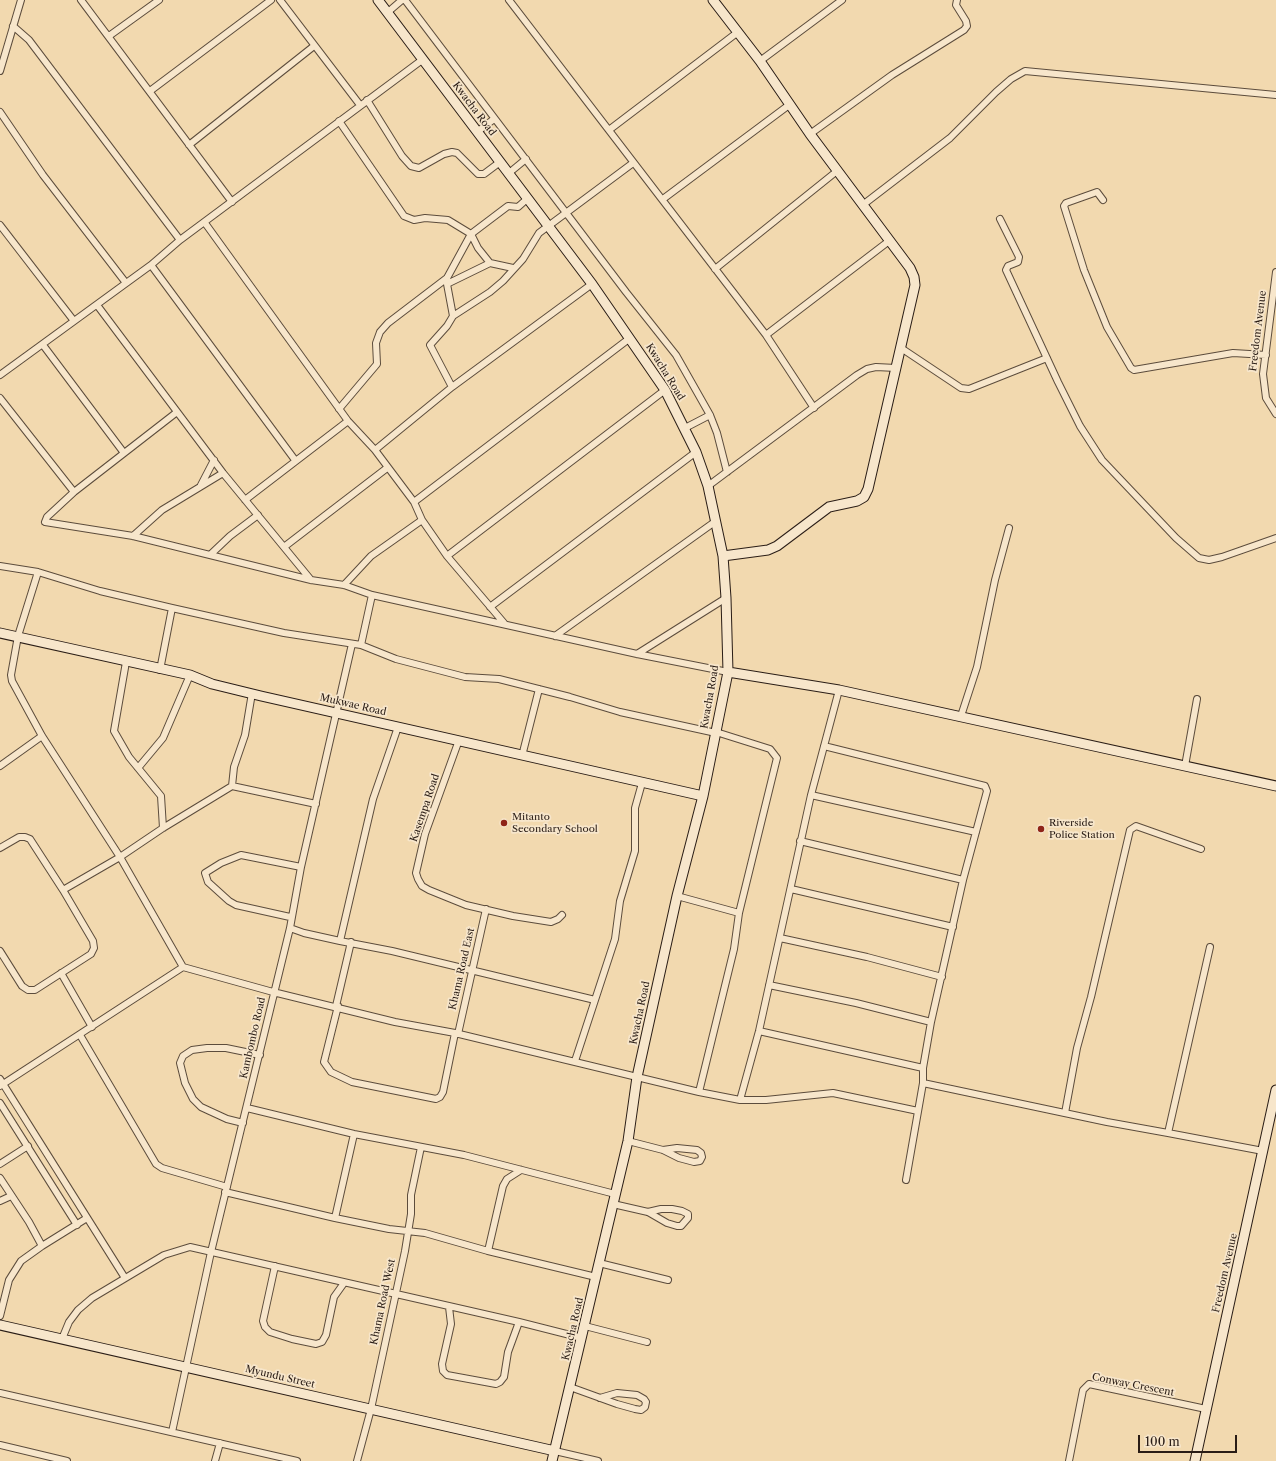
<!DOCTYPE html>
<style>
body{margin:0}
#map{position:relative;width:1276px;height:1461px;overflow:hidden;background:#f2d9af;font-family:"Libre Caslon Text",serif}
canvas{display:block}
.scale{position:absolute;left:1138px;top:1435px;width:99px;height:18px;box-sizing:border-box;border:2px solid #2a1d16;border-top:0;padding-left:5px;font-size:12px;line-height:14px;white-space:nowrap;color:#2a1d16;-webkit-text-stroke:3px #f7e6cb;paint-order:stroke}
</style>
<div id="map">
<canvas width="1276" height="1461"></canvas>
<div class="scale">100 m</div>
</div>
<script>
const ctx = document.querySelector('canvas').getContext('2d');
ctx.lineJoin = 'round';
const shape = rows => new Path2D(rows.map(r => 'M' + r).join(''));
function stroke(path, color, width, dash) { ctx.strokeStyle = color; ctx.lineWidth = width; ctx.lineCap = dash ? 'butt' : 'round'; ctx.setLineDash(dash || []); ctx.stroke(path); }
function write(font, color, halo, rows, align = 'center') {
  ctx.font = font + ' "Libre Caslon Text",serif'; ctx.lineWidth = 3.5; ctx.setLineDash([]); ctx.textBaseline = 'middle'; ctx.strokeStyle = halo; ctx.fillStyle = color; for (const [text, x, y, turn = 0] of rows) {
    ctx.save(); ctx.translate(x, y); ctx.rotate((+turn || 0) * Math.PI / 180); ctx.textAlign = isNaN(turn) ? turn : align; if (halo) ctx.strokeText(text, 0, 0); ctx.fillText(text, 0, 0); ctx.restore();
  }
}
const street = shape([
 [81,0,232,202],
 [280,0,360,105],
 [405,0,626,292,676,355,710,415,717,433,727,472],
 [509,0,766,335,814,408],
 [388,12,402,0],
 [13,26,29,40,180,240],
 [109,36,159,0],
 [760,61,842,0],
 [0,71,21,0],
 [150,91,271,0],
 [367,100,402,156,411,166,419,168,444,154,452,152,457,153,478,174,484,174,500,162],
 [0,112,43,175,126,283],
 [339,121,404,216,414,220,425,218,448,220,471,234,478,248,490,263,513,268],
 [609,130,738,32],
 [477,132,494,119],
 [810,134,892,75,964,30,967,26,966,21,956,5,957,0],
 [189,145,314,46],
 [509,173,526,159],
 [663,199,789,105],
 [1103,200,1097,192,1066,203,1064,206,1084,270,1107,327,1131,368,1134,370,1233,353,1266,355],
 [864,204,950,138,996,92,1011,79,1025,71,1276,95],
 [1000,219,1019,257,1018,262,1008,266,1006,270,1058,382,1080,426,1102,460,1176,538,1199,558,1209,560,1222,557,1276,538],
 [205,223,348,421,375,450,414,502,422,520,447,556,504,623],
 [0,225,74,321],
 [151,265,295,460],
 [715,269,837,171],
 [1276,272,1263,374,1266,398,1276,414],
 [97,305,223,473,311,580],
 [453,316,490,292,503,281,523,259,539,233,633,163],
 [766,335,889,241],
 [43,345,124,453],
 [901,348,961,388,969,389,1047,358],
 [0,375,151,265,180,240,422,60],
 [452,387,430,345,447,326,453,316,447,284,490,263],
 [0,398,74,492],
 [339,409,377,364,376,343,380,332,388,323,447,278,471,234,508,206,518,207,528,198],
 [177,412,74,492,47,517,45,522,133,536,311,580,344,585,372,595,637,654,728,672],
 [685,428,710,415],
 [375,450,452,387,592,284],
 [201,485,214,460],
 [708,486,857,375,867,369,876,367,896,368],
 [245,500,348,421],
 [414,502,630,338],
 [133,536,162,510,223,473],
 [284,547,387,468],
 [210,555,230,536,258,515],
 [447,556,665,390],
 [0,566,38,572,100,591,172,608,284,633,361,645,396,659,465,677,499,679,570,697,620,712,716,733],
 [38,572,18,636,11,675,12,681,42,736,120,857,183,967,273,992,395,1022,455,1033,699,1092,740,1100,766,1100,833,1093,918,1111],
 [344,585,371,556,422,520],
 [490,607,696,452],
 [555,636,716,521],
 [361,645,372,595],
 [637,654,726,598],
 [126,662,114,731,129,757,161,796,163,828],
 [160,670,172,608],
 [961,716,977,667,995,580,1009,528],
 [459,740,425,834,416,873,418,879,422,886,429,890,466,905,513,916,551,922,558,919,562,915],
 [522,756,539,689],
 [0,766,42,736],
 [1185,766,1197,699],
 [138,768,163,738,190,675],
 [232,786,234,767,245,735,252,693],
 [811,795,976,832],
 [800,841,963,880],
 [0,848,19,837,25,837,30,839,63,890,93,941,94,948,91,954,35,990,28,990,22,986,0,951],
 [791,889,953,927],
 [63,890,120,857,163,828,232,786,316,804],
 [677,896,739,913],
 [290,917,236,905,229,901,208,882,205,873,221,863,241,855,301,867],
 [290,928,304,933,340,941,373,799,398,727],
 [780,938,867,957,942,977],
 [340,941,392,951,595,1000,575,1061],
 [1210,947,1168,1133,1263,1151],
 [61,973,92,1027],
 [769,985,856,1003,931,1022,963,880,987,791,985,786,824,746],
 [595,1000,615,939,620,901,635,851,635,808,642,783],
 [336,1006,351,942],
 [338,1006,324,1062,331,1072,352,1082,436,1099,440,1097,443,1092,455,1033],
 [759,1031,923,1068],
 [458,1034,486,909],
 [80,1035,156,1164,162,1168,227,1187],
 [0,1079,125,1278],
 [923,1083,1107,1122,1168,1133],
 [0,1086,183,967],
 [699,1092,734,949,739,913,776,762,777,758,770,749,716,732],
 [740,1100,759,1031,811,795,839,690],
 [0,1103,77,1225],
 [247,1108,354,1134,464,1155,615,1194],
 [1065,1113,1077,1048,1091,997,1130,830,1136,826,1201,849],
 [243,1123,227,1119,201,1107,193,1099,185,1083,180,1063,183,1056,192,1050,207,1048,226,1048,260,1055],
 [628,1141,663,1150,679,1158,694,1162,700,1161,702,1157,701,1153,697,1150,677,1148,663,1150],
 [0,1164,28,1146],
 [0,1178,29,1222,42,1246],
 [906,1180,923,1083,923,1068,931,1022],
 [225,1192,335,1218,389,1229,425,1233,488,1251,596,1277],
 [0,1201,11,1196],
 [613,1204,648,1212,667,1223,677,1226,681,1226,688,1218,688,1214,682,1211,672,1209,661,1209,648,1212],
 [335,1218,354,1134],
 [488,1251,503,1186,507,1179,521,1170],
 [599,1263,668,1280],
 [275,1266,263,1321,265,1327,270,1332,292,1339,316,1344,322,1342,326,1335,334,1297,344,1283],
 [449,1307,451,1324,442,1364,443,1371,447,1375,496,1384,500,1382,504,1377,508,1352,519,1322],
 [0,1316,9,1280,21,1261,42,1246,87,1218],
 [585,1326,647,1342],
 [62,1339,69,1322,78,1310,92,1298,164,1255,190,1247,519,1322,582,1338],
 [570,1387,617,1404,635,1409,641,1410,645,1407,646,1402,644,1399,637,1395,617,1393,600,1398],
 [0,1393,297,1461],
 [172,1432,211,1252,290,928,301,867,352,644],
 [0,1445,67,1461],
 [555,1451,598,1461],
 [215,1461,220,1443],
 [357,1461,371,1409,405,1251,411,1214,411,1195,421,1147],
 [1069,1461,1083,1390,1089,1384,1206,1409]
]);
const secondary = shape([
 [378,0,592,284,665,390,696,452,708,486,723,556,726,598,728,672,703,796,677,896,637,1077,628,1141,552,1461],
 [713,0,760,61,810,134,910,268,914,277,915,285,868,489,864,497,857,501,829,507,777,546,768,550,723,556],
 [0,633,190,675,212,684,261,696,703,796],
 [728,672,839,690,1276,786],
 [0,1325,555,1451],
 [1195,1461,1276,1090]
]);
const markers = [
 [504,823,4,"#8f2418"],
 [1041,829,4,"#8f2418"]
];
const streetNames = [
 ["Kwacha Road",474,109,53],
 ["Freedom Avenue",1258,331,-83],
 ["Kwacha Road",665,372,58],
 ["Kwacha Road",710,697,-80],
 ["Mukwae Road",353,705,13],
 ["Kasempa Road",425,808,-71],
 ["Khama Road East",462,969,-77],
 ["Kwacha Road",640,1013,-78],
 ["Kambombo Road",253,1038,-77],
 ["Freedom Avenue",1225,1273,-77],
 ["Khama Road West",383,1302,-78],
 ["Kwacha Road",573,1329,-77],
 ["Myundu Street",280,1377,13],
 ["Conway Crescent",1133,1385,11]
];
const poiNames = [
 ["Mitanto",512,817],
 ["Secondary School",512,829],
 ["Riverside",1049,823],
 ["Police Station",1049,835]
];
stroke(street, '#5c4c3c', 8);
stroke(secondary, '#2a1d16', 11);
stroke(street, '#f7e6cb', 6);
stroke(secondary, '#f7e6cb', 9);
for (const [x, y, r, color] of markers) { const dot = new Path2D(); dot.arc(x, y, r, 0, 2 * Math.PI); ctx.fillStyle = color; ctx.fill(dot); stroke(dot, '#f7e6cb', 1.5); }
write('10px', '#2a1d16', '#f7e6cb', streetNames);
write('10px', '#2a1d16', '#f7e6cb', poiNames, 'left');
</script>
